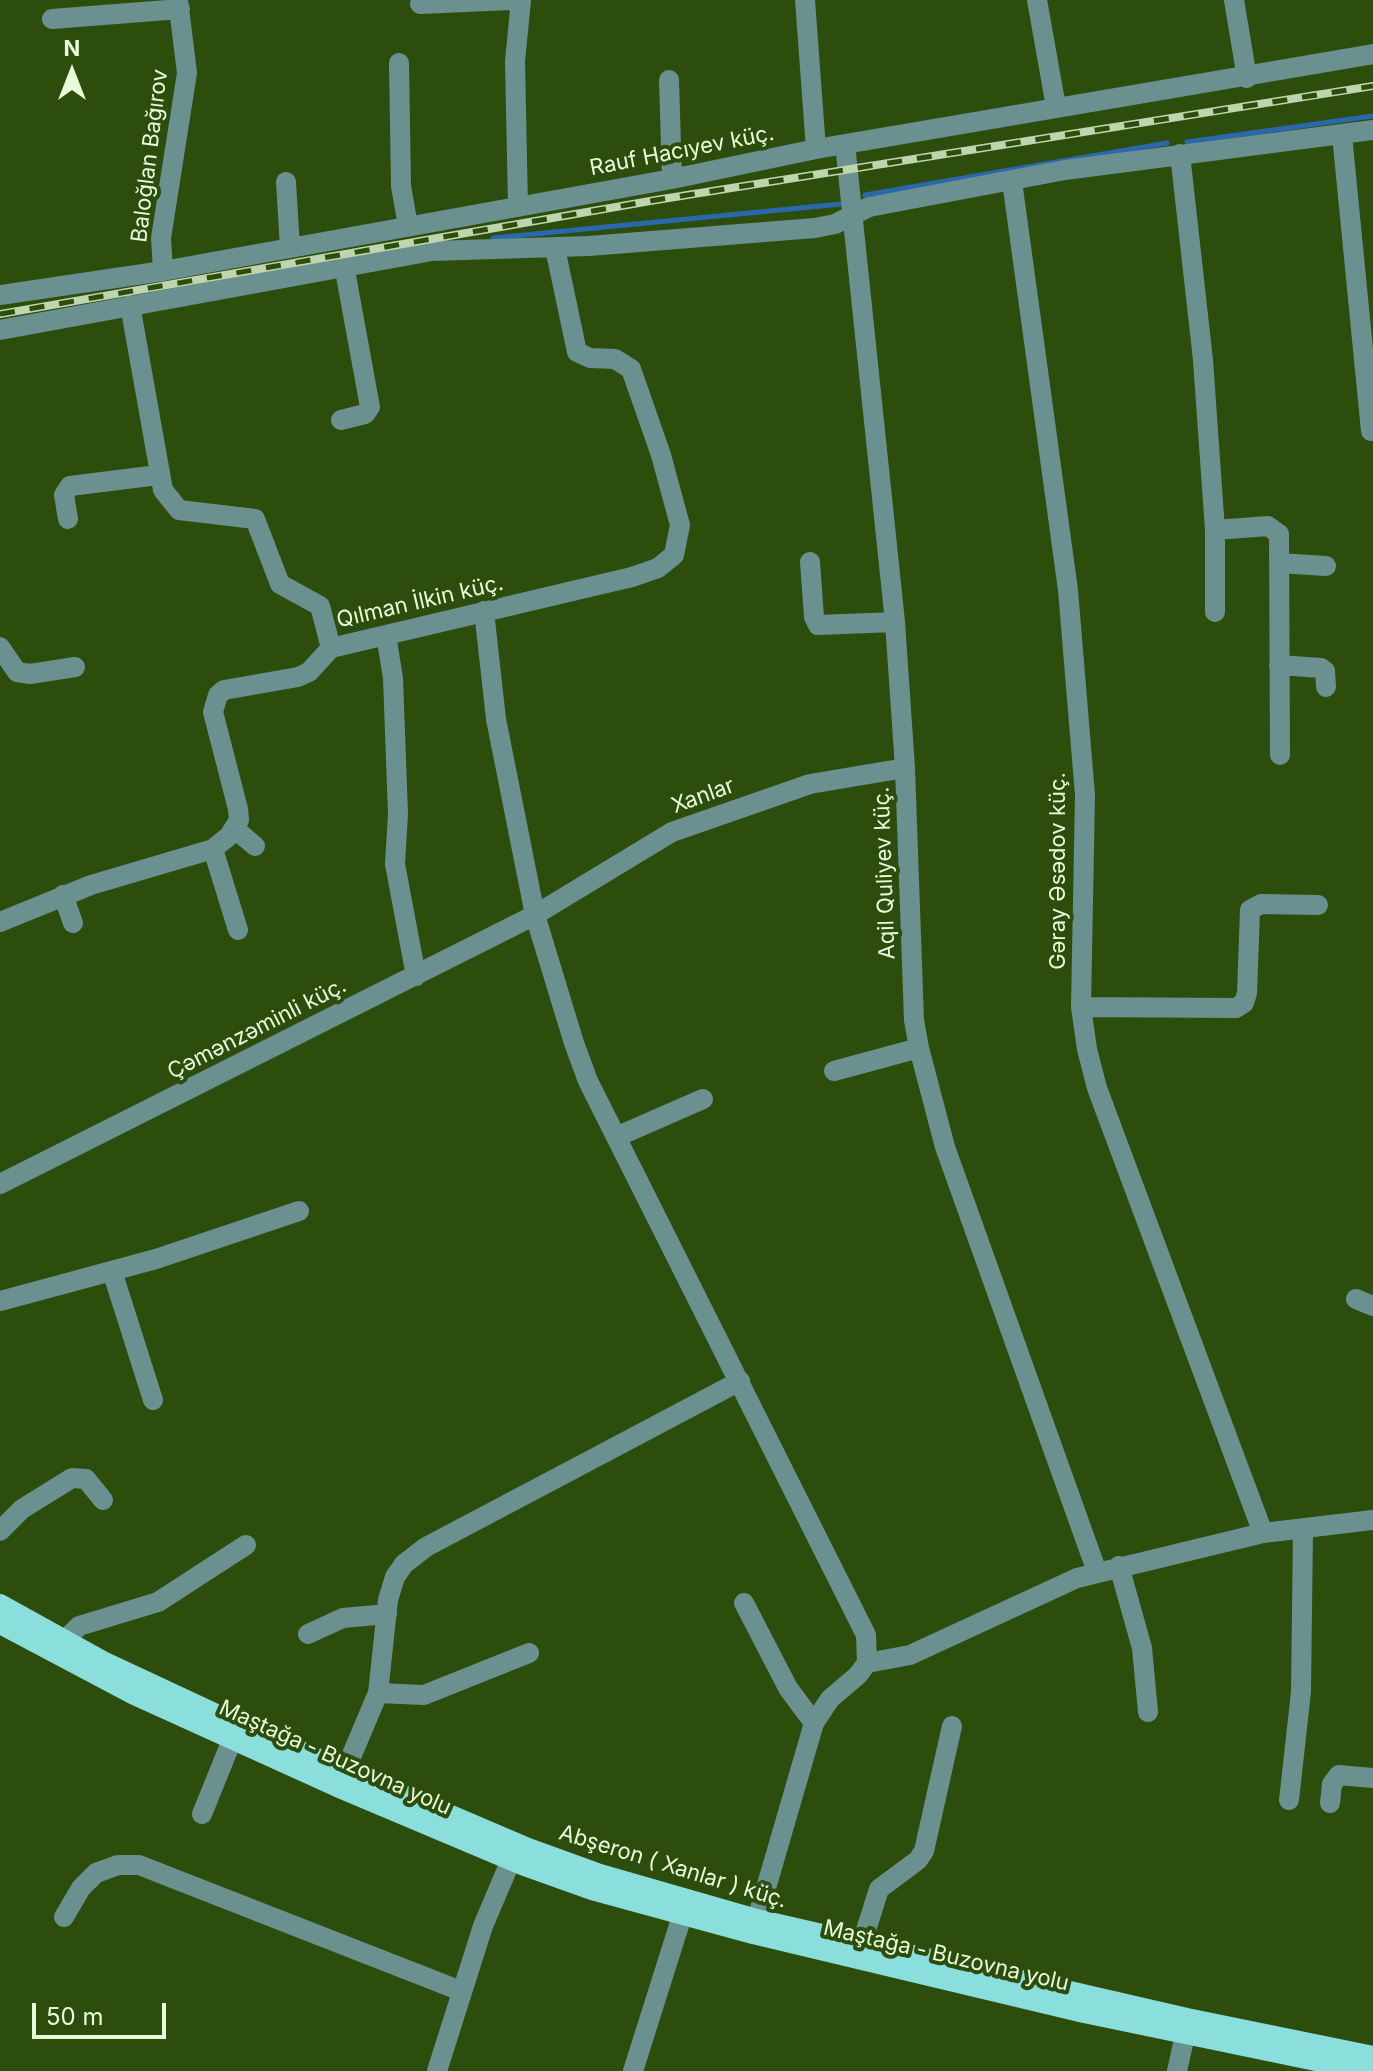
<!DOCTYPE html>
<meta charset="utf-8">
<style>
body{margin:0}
#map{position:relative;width:1373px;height:2071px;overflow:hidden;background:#2d4d0d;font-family:Inter,sans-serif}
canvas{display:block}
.north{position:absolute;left:32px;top:32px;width:80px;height:80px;-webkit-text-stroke:6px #2d4d0d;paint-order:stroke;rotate:0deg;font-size:22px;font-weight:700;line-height:32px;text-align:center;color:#e8fcdb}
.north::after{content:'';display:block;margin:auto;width:28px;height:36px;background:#e8fcdb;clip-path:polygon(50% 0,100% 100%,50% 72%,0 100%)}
.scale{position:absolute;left:32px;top:2003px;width:134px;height:36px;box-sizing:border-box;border:4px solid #e8fcdb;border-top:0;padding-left:10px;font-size:24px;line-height:28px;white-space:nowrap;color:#e8fcdb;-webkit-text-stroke:6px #2d4d0d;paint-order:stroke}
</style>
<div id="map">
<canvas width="1373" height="2071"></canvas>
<div class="north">N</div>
<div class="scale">50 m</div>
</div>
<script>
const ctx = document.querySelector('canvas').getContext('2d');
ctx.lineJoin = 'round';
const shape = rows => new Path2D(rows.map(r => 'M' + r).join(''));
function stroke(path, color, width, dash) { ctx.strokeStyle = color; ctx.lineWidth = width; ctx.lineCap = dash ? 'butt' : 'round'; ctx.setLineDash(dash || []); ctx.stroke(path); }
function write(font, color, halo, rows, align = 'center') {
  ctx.font = font + ' Inter,sans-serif'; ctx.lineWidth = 8; ctx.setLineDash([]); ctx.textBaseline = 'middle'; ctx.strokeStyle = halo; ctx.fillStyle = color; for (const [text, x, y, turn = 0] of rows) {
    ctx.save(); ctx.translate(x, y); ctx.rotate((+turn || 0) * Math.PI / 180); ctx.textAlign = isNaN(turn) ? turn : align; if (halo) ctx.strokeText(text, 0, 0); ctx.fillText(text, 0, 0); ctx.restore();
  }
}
const stream = shape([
 [1187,142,1373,116],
 [865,195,1167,143],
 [493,238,841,204]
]);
const minor = shape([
 [805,0,816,149],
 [1037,0,1056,107],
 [1234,0,1247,78],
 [420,4,511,0],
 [52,19,180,9],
 [399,63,401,186,408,226],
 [669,80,672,179],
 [1342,135,1371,431],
 [845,144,895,622,905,768,914,1020,919,1048,945,1147,1097,1572],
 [1180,154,1203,360,1215,530,1268,526,1279,534,1280,755],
 [1012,181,1068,590,1085,795,1081,1007,1087,1049,1097,1088,1263,1533],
 [286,182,290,248],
 [518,207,515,61,521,0],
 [163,271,161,238,187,73,178,0],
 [0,295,163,271,672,179,816,149,1373,54],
 [130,305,163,490,179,510,255,519,280,584,320,606,331,648],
 [0,330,432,251,589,246,815,228,835,224,869,207,1065,170,1373,130],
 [341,420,365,414,370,407,344,265],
 [68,519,64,495,70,486,158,475],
 [1215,530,1215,612],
 [810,562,814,617,818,625,895,622],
 [1279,563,1326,566],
 [484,611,496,719,535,915,574,1043,588,1081,866,1635,867,1663,858,1675,830,1699,814,1723,757,1919],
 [386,635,393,678,398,814,395,864,416,976],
 [0,647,17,672,30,674,75,667],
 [1279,665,1321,668,1325,671,1326,687],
 [235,829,255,846],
 [213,849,238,930],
 [63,895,73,923],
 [0,922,91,885,213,849,229,836,239,820,238,809,213,712,218,695,224,690,298,677,309,672,331,648,632,577,658,568,674,555,680,525,661,455,631,369,615,359,590,358,577,352,555,248],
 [1081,1007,1236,1008,1244,1003,1247,993,1250,910,1261,904,1318,905],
 [834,1071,919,1048],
 [616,1137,703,1099],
 [0,1184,535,915,672,832,810,784,905,768],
 [112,1271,153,1400],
 [1356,1299,1373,1306],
 [0,1301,156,1259,299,1211],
 [0,1531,22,1509,72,1478,86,1479,103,1500],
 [1119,1566,1142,1648,1148,1712],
 [744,1603,788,1688,814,1723],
 [308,1634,343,1618,387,1614],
 [64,1641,79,1626,158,1602,246,1545],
 [867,1663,910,1655,1077,1578,1263,1533,1373,1520],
 [378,1693,424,1695,529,1653],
 [345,1771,378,1693,388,1600,395,1577,404,1564,426,1547,740,1381],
 [1289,1800,1301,1692,1303,1530],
 [1330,1803,1332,1784,1339,1775,1373,1778],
 [202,1814,232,1740],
 [64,1917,81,1888,96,1873,118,1865,139,1865,461,1991],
 [862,1943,879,1889,918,1860,924,1851,952,1726],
 [437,2071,483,1926,511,1860],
 [633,2071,682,1916],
 [1177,2071,1185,2035]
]);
const major = shape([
 [0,1604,103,1661,240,1725,528,1848,597,1873,757,1919,1187,2018,1373,2056],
 [0,1624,134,1695,337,1787,522,1865,592,1890,753,1934,1084,2013,1364,2071]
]);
const rail = shape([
 [0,314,656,200,1373,86]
]);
const streetNames = [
 ["Rauf Hacıyev küç.",682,151,-11],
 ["Baloğlan Bağırov",150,156,-83],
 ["Qılman İlkin küç.",420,602,-13],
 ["Xanlar",703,796,-20],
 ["Gəray Əsədov küç.",1058,871,-90],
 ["Aqil Quliyev küç.",885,873,-92],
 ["Çəmənzəminli küç.",257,1029,-27],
 ["Maştağa - Buzovna yolu",335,1758,24],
 ["Abşeron ( Xanlar ) küç.",673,1867,17],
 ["Maştağa - Buzovna yolu",946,1956,13]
];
stroke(stream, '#2968ac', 5);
stroke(minor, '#6a918f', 20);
stroke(major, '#8adedb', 20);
stroke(rail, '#bfd5ad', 8);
stroke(rail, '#2d4d0d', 5, [15]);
write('22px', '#e8fcdb', '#2d4d0d', streetNames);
</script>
